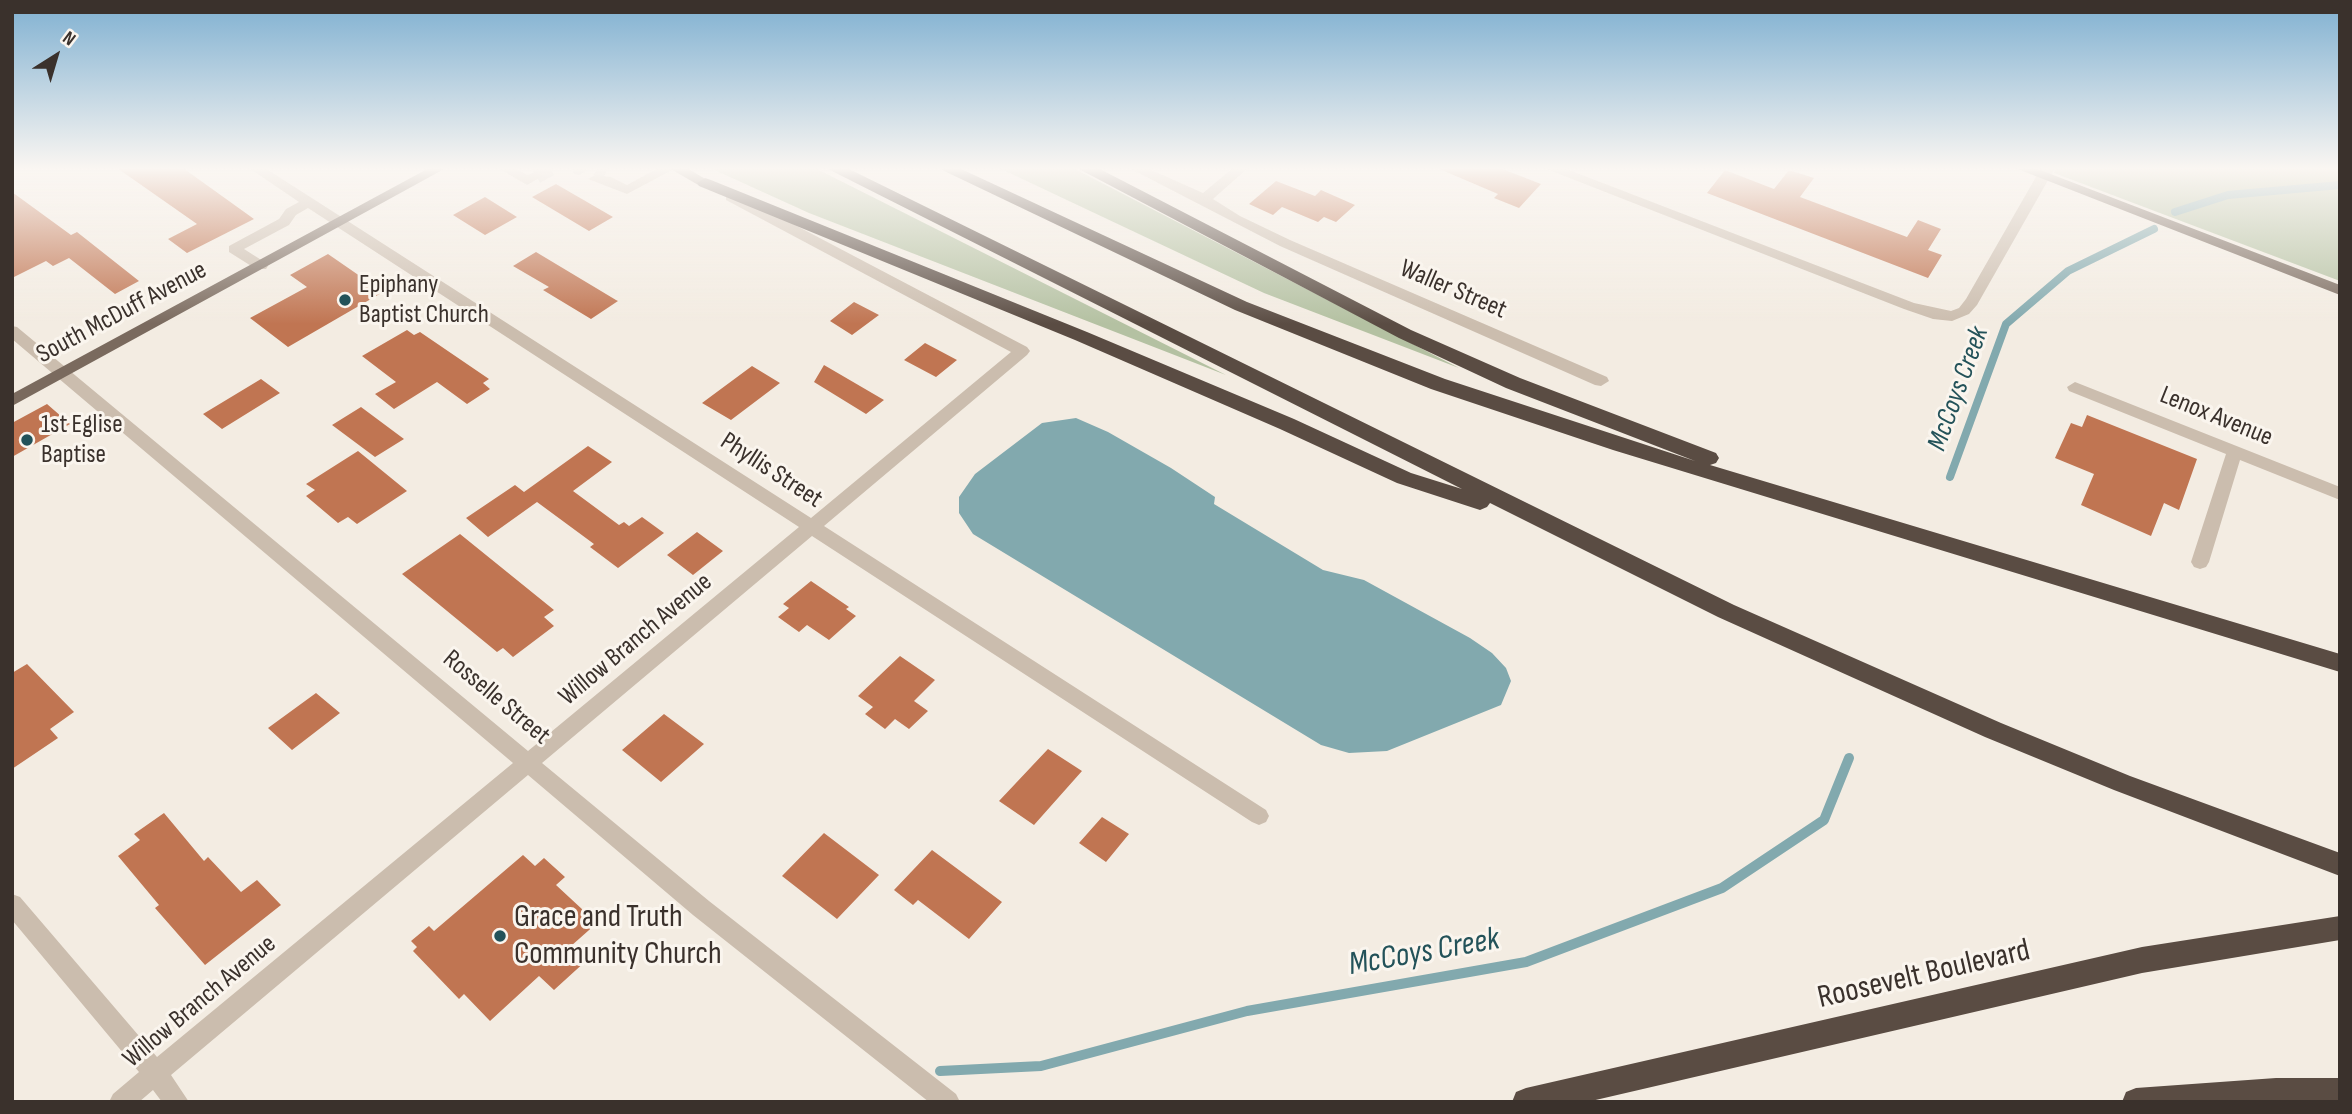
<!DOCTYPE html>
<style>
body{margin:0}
#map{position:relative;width:2352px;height:1114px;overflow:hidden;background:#f3ece2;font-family:"Sofia Sans Condensed",sans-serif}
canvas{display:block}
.frame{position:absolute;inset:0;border:14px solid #3a312c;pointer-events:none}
.north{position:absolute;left:21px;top:21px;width:70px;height:70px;-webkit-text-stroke:5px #faf5ee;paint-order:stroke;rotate:37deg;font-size:19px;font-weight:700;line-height:28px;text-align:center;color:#3a312c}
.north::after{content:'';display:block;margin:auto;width:24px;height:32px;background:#3a312c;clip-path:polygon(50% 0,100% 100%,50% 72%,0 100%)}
</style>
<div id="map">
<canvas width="2352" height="1114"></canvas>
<div class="frame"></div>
<div class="north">N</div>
</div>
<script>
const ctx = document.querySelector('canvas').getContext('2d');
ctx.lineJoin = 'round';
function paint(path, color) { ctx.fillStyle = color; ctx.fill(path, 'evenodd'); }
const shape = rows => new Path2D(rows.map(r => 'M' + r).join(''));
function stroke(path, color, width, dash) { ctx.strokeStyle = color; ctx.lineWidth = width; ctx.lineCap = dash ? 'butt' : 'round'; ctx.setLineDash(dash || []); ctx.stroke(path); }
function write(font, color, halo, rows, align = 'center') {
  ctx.font = font + ' "Sofia Sans Condensed",sans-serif'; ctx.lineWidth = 6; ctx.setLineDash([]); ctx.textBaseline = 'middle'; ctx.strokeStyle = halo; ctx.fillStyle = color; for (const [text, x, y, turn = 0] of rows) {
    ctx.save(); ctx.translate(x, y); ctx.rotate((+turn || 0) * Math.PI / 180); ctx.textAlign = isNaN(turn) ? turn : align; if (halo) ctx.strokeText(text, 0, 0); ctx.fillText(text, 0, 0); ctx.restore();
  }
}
const green = shape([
 [710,168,815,168,1226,375,809,213],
 [999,168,1073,168,1459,368,1264,293],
 [2056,168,2340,168,2340,281,2054,173]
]);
const water = shape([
 [1076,418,1108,432,1171,468,1215,497,1214,504,1323,570,1364,580,1470,638,1492,653,1506,668,1511,681,1501,705,1387,751,1349,753,1321,745,973,534,959,513,959,497,975,474,1042,423]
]);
const streamFar1 = shape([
 [2175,212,2228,195,2340,185],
 [1950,477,2006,324,2068,271,2154,229]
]);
const stream = shape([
 [940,1071,1041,1066,1247,1011,1526,962,1722,888,1824,820,1849,758]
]);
const building = shape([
 [117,168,183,168,254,219,187,253,168,239,197,224],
 [1437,168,1500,168,1541,184,1519,208,1494,198,1498,194],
 [1725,170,1774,189,1789,170,1814,178,1800,197,1907,237,1918,220,1941,229,1928,250,1942,255,1928,278,1707,193],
 [1276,181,1315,196,1321,190,1355,205,1336,222,1324,217,1318,222,1282,207,1273,215,1249,204],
 [556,184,613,217,589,231,532,197],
 [12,192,71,235,77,232,139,281,115,294,69,258,53,266,46,261,12,278],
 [485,197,517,217,485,235,453,215],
 [536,252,616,300,618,301,591,319,543,290,549,287,513,266],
 [328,254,383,292,288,347,250,318,307,287,290,275],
 [854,302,879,315,852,335,830,321],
 [407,330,414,335,420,332,489,379,483,383,490,389,467,404,437,382,394,409,375,394,396,382,362,356],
 [925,343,957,360,936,377,904,360],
 [824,365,884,400,866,414,814,382],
 [752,366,780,383,731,420,702,403],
 [261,379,280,393,222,429,203,414],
 [47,404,70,424,12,457,12,423],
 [361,407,404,439,375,457,332,425],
 [2087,415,2197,459,2179,510,2164,503,2151,536,2081,505,2094,474,2055,458,2071,423,2082,427],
 [588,446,612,462,573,491,619,525,624,522,629,526,642,517,664,533,618,568,590,547,594,544,537,502,488,537,466,518,515,485,524,492],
 [358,451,407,491,357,524,348,517,338,523,306,496,315,490,306,484],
 [697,532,723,551,693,575,667,555],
 [460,534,554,610,544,617,554,626,513,657,503,648,497,652,402,574],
 [811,581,849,607,846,609,856,616,829,640,807,625,799,632,778,617,789,608,783,604],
 [900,656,935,680,914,701,928,711,909,729,895,719,885,729,865,714,873,707,858,696],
 [27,664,74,712,50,729,58,738,12,769,12,673],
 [316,693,340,713,292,750,268,728],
 [664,714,704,744,661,782,622,750],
 [1048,749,1082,771,1034,825,999,801],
 [164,813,204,861,208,857,241,892,257,880,281,905,205,965,155,908,159,905,118,856,140,840,134,834],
 [1102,817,1129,834,1106,862,1079,843],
 [824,833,879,875,837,919,782,876],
 [932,850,1002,902,969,939,918,900,913,905,894,890],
 [523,855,535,866,544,858,565,877,556,885,597,923,571,946,587,960,554,990,539,976,490,1021,464,994,459,999,413,951,417,947,411,941,429,926,434,931]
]);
const minorTunnel = shape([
 [598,168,606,173],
 [536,176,550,168]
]);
const minor = shape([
 [249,168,265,168,811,518,1011,352,726,200,726,194,736,194,1027,347,1030,351,1027,355,824,526,1266,810,1269,816,1266,822,1259,825,1252,822,812,536,542,763,709,901,956,1094,960,1102,929,1102,693,915,528,775,171,1075,189,1102,162,1102,153,1090,139,1102,109,1102,113,1094,139,1072,12,920,12,894,20,897,157,1057,513,763,12,339,12,326,17,327,528,751,799,527,308,208,296,215,289,225,244,249,266,263,268,266,266,269,256,269,229,252,229,246,279,219,286,209,299,202,249,168],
 [498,168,515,168,527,175,536,172,543,176,527,185,498,168],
 [572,168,586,168,586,171,579,175,574,174,572,168],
 [658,168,676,168,627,194,588,179,595,175,611,177,627,185,658,168],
 [1129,168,1147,168,1203,193,1233,168,1248,168,1213,199,1240,216,1290,240,1607,377,1609,381,1601,386,1595,385,1280,246,1129,168],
 [1544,168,1564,168,1914,303,1951,311,1959,308,1966,299,2041,168,2055,168,1977,305,1969,314,1952,321,1933,319,1904,309,1544,168],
 [2075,382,2340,487,2340,500,2240,460,2209,562,2206,567,2200,569,2194,567,2191,562,2226,454,2069,391,2067,387,2075,382]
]);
const major = shape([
 [429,168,446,168,12,406,12,394,429,168],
 [669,168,687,168,712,183,705,187,700,186,669,168],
 [2015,168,2035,168,2340,285,2340,295,2015,168]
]);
const highway = shape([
 [826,168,847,168,1734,605,2001,723,2130,776,2340,853,2340,876,2114,790,1985,737,1718,617,1490,503,1487,507,1480,510,1397,483,1280,429,1075,340,699,186,697,183,705,178,711,180,1087,332,1294,419,1411,473,1462,489,826,168],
 [938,168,959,168,1247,302,1445,379,1695,461,1506,388,1399,338,1077,168,1098,168,1411,330,1520,378,1716,453,1719,458,1716,463,1710,465,2340,654,2340,672,1613,450,1431,389,1235,310,938,168],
 [2340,916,2340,940,2142,973,1587,1102,1512,1102,1516,1092,1526,1088,2142,947,2340,916],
 [2276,1078,2340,1078,2340,1102,2122,1102,2126,1092,2136,1088,2276,1078]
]);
const markers = [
 [345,300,7,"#235259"],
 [27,440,7,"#235259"],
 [500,936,7,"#235259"]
];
const poiNames = [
 ["Epiphany",359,285],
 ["Baptist Church",359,315],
 ["1st Eglise",41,425],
 ["Baptise",41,455]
];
const streetNames = [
 ["Waller Street",1453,290,23],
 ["South McDuff Avenue",122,313,-28],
 ["Lenox Avenue",2216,417,22],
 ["Phyllis Street",771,471,33],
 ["Willow Branch Avenue",636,640,-40],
 ["Rosselle Street",496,698,40],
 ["Willow Branch Avenue",200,1002,-40]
];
const waterNames = [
 ["McCoys Creek",1959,389,-70]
];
const nearPoinames = [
 ["Grace and Truth",514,918],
 ["Community Church",514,955]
];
const nearStreetnames = [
 ["Roosevelt Boulevard",1924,975,-13]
];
const nearWaternames = [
 ["McCoys Creek",1424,953,-10]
];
paint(green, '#b4c1a2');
paint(water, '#82a9ae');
stroke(streamFar1, '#82a9ae', 8);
stroke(stream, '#82a9ae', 10);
paint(building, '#c07552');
stroke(minorTunnel, '#cec7be', 16, [16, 8]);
paint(minor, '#cbbdae');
paint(major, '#7a6a5e');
paint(highway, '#5a4c43');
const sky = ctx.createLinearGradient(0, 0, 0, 324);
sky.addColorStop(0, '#7fb0d1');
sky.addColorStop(0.52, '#faf6f2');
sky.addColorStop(1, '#faf6f200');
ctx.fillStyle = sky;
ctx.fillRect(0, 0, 2352, 324);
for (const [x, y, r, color] of markers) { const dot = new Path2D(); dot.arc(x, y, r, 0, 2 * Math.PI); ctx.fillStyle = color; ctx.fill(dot); stroke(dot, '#faf5ee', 2.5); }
write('26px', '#3a312c', '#faf5ee', poiNames, 'left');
write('26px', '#3a312c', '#faf5ee', streetNames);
write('italic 28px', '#235259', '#faf5ee', waterNames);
write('32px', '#3a312c', '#faf5ee', nearPoinames, 'left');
write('32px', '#3a312c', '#faf5ee', nearStreetnames);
write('italic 33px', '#235259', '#faf5ee', nearWaternames);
</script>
